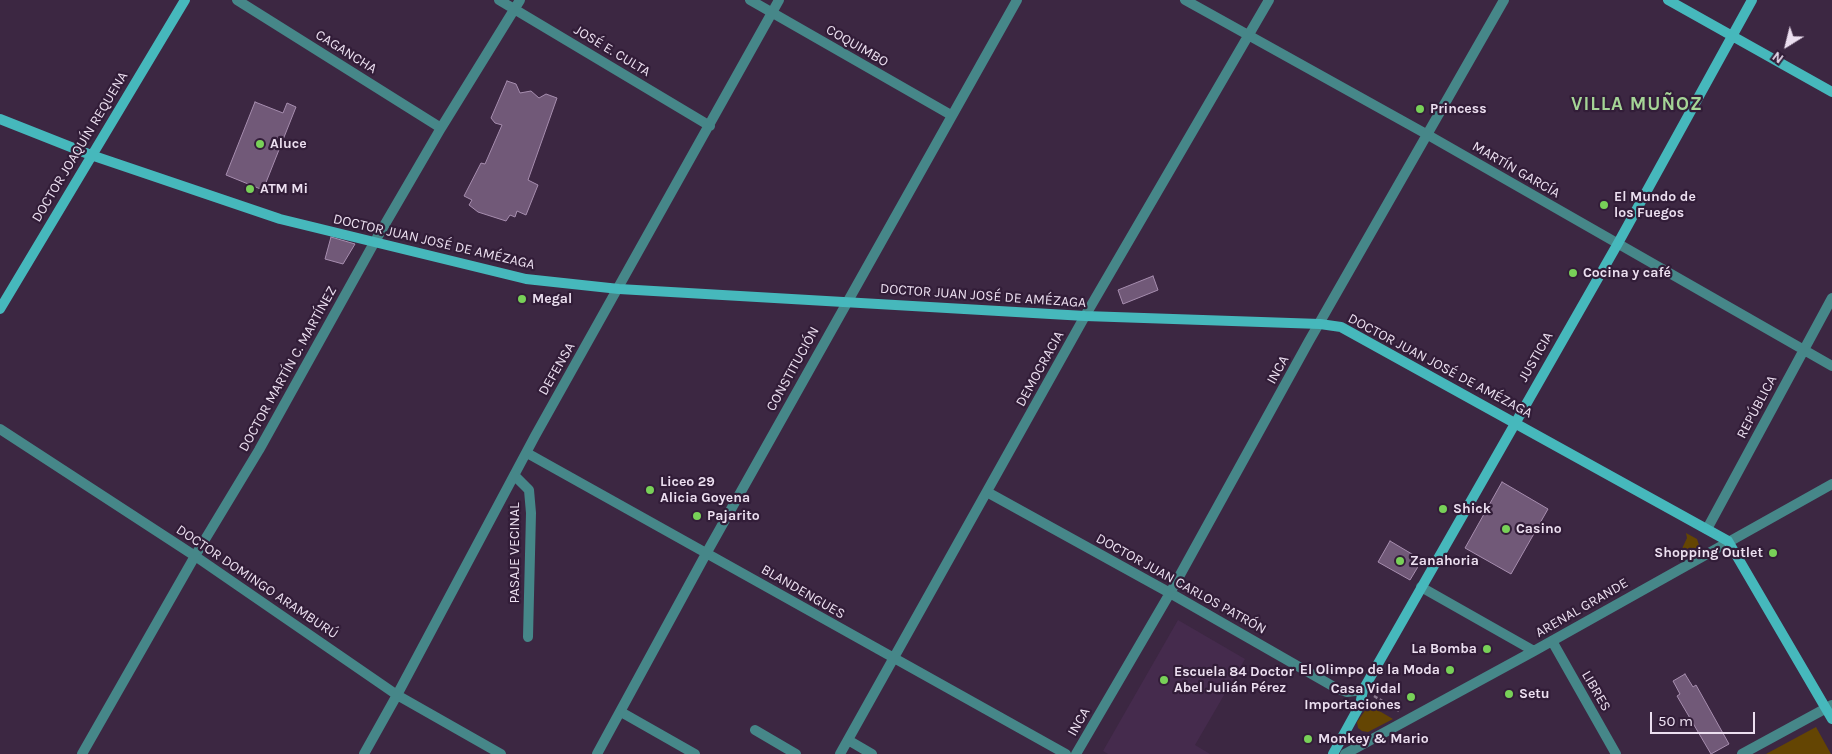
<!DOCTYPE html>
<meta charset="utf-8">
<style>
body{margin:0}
#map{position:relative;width:1832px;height:754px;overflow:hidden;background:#3c2742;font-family:Karla,sans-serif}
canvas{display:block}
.north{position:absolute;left:1762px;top:20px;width:50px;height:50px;-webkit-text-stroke:4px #321d38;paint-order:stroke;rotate:216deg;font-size:14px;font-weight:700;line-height:20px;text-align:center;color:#ecdff0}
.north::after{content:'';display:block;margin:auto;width:18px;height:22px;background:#ecdff0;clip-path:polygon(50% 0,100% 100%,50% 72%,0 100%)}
.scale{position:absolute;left:1650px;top:712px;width:105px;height:22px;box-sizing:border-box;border:2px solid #ecdff0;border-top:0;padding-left:6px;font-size:15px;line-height:18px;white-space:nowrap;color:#ecdff0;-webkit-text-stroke:4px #321d38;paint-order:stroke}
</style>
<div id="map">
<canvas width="1832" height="754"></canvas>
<div class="north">N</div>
<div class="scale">50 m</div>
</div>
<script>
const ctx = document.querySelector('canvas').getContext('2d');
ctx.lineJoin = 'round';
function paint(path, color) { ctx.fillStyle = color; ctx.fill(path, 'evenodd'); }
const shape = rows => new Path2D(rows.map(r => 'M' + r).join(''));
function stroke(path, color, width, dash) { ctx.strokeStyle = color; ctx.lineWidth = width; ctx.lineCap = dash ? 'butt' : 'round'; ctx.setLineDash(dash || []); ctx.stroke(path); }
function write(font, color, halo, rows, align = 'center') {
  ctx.font = font + ' Karla,sans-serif'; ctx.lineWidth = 4.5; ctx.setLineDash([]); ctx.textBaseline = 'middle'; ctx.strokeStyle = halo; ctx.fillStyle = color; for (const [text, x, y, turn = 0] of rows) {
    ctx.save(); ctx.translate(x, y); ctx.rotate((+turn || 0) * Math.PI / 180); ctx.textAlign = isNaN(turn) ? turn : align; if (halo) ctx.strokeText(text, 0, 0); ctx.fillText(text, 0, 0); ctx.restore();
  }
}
const built = shape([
 [1178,620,1245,659,1195,745,1210,754,1108,754,1103,751]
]);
const green = shape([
 [1686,533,1697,539,1699,545,1696,548,1677,559,1687,538],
 [1369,705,1393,719,1368,732,1362,731,1358,728,1357,722],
 [1816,727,1831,754,1766,754]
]);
const building = shape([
 [507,81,516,84,520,93,531,91,539,98,546,94,557,98,528,180,538,185,526,215,517,211,515,217,510,215,506,221,478,212,469,205,472,200,464,196,481,163,485,164,502,125,495,123,491,118,507,81],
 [255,102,283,113,287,103,296,107,263,190,226,175,255,102],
 [331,237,355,244,343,264,325,259,331,237],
 [1153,276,1158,290,1123,304,1118,290,1153,276],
 [1502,482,1548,509,1511,574,1465,548,1502,482],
 [1390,541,1422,560,1410,580,1378,562,1390,541],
 [1685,674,1693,687,1696,685,1729,744,1711,754,1677,696,1680,694,1673,681,1685,674]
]);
const path = shape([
 [1374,696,1399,711]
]);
const street = shape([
 [237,0,441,128],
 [499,0,710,126],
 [750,0,951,115],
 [1185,0,1428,135,1832,366],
 [0,429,195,556,397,695,501,754],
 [527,453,1066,754],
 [515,476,529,490,531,513,528,637],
 [987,492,1170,593,1336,688,1347,692,1363,690],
 [1707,529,1832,298],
 [1421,587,1534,651],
 [1552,641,1616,754],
 [621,712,695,754],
 [755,730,796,754],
 [848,740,872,754],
 [82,754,195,556,259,450,374,243,441,128,520,0],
 [364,754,397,695,535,436,779,0],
 [597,754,707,552,1017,0],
 [840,754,1085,316,1269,0],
 [1076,754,1170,593,1309,341,1504,0],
 [1345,754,1534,651,1832,484],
 [1742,754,1832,705]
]);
const secondary = shape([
 [1668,0,1832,92],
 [0,119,91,155,280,219,526,279,619,289,1085,316,1320,324,1341,327,1728,541,1832,719],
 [0,309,185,0],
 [1333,754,1360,705,1363,690,1617,245,1752,0]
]);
const markers = [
 [1420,109,5,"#78d158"],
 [260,144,5,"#78d158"],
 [250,189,5,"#78d158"],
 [1604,205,5,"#78d158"],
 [1573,273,5,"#78d158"],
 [522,299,5,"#78d158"],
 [650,490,5,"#78d158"],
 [1443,509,5,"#78d158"],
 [697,516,5,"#78d158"],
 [1506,529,5,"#78d158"],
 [1773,553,5,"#78d158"],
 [1400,561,5,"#78d158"],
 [1487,649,5,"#78d158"],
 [1450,670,5,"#78d158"],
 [1164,680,5,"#78d158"],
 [1509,694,5,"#78d158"],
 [1411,697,5,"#78d158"],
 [1308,739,5,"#78d158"]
];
const streetNames = [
 ["COQUIMBO",857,46,30],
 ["JOSÉ E. CULTA",612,51,31],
 ["CAGANCHA",346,52,32],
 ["DOCTOR JOAQUÍN REQUENA",80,147,-59],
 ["MARTÍN GARCÍA",1516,170,30],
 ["DOCTOR JUAN JOSÉ DE AMÉZAGA",434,242,13],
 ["DOCTOR JUAN JOSÉ DE AMÉZAGA",983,296,4],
 ["JUSTICIA",1536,357,-60],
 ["DOCTOR JUAN JOSÉ DE AMÉZAGA",1440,366,28],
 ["DOCTOR MARTÍN C. MARTÍNEZ",288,369,-61],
 ["DEFENSA",557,369,-60],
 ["CONSTITUCIÓN",793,369,-61],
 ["DEMOCRACIA",1040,369,-61],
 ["INCA",1278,370,-61],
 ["REPÚBLICA",1757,407,-62],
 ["PASAJE VECINAL",515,553,-90],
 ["DOCTOR DOMINGO ARAMBURÚ",257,582,34],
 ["DOCTOR JUAN CARLOS PATRÓN",1181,584,29],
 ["BLANDENGUES",803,592,30],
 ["ARENAL GRANDE",1582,608,-30],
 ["LIBRES",1596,691,60],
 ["INCA",1079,722,-60]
];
const poiNames = [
 ["Princess",1430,109],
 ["Aluce",270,144],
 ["ATM Mi",260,189],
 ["El Mundo de",1614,197],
 ["los Fuegos",1614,213],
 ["Cocina y café",1583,273],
 ["Megal",532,299],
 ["Liceo 29",660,482],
 ["Alicia Goyena",660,498],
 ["Shick",1453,509],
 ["Pajarito",707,516],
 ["Casino",1516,529],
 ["Shopping Outlet",1763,553,"right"],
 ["Zanahoria",1410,561],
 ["La Bomba",1477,649,"right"],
 ["El Olimpo de la Moda",1440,670,"right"],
 ["Escuela 84 Doctor",1174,672],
 ["Abel Julián Pérez",1174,688],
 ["Casa Vidal",1401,689,"right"],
 ["Importaciones",1401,705,"right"],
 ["Setu",1519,694],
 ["Monkey & Mario",1318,739]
];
const districtNames = [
 ["VILLA MUÑOZ",1637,105]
];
paint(built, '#452b4d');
paint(green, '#644503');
paint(building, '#715978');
stroke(building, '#a78eaf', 1);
stroke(path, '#8d7b92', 2.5, [4, 2.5]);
stroke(street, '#468789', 10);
stroke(secondary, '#46b8bc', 10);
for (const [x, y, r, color] of markers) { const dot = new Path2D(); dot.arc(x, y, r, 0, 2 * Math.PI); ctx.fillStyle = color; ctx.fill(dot); stroke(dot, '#321d38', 2); }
write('14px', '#ecdff0', '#321d38', streetNames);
write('bold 14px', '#ecdff0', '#321d38', poiNames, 'left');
ctx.letterSpacing = '1px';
write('bold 19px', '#a5d596', '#321d38', districtNames);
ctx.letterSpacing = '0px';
</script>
